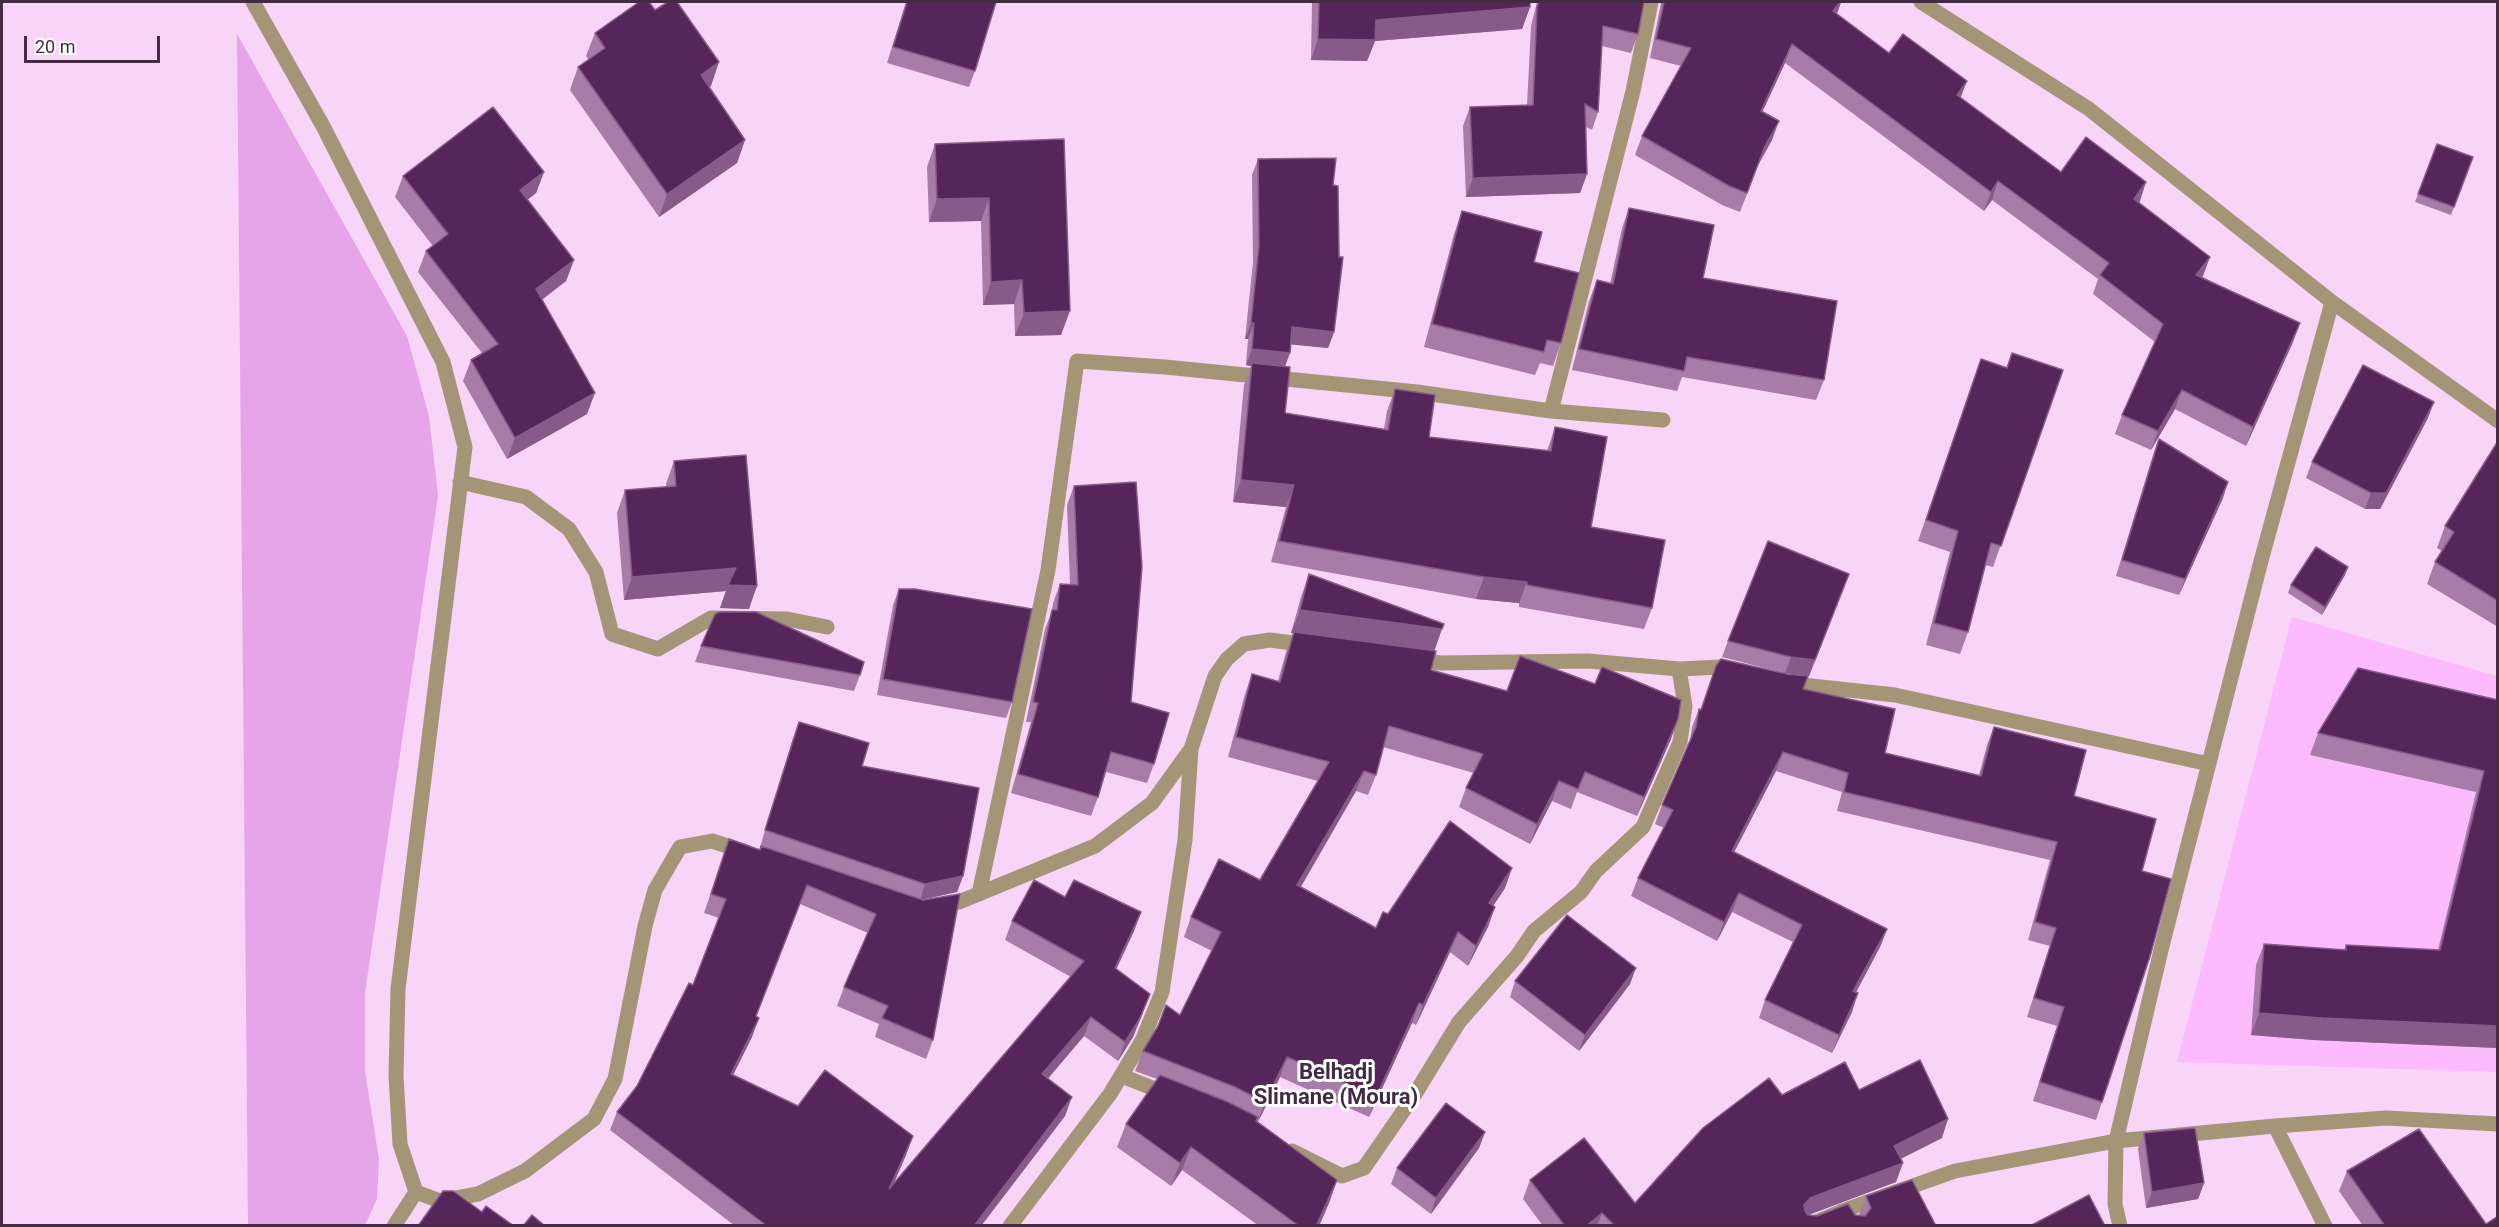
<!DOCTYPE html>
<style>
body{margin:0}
#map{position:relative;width:2499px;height:1227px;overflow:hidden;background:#f8d4f8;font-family:Roboto,sans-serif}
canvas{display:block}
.frame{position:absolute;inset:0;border:3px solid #422b43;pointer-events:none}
.scale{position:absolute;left:24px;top:36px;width:136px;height:27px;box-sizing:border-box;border:3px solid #422b43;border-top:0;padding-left:8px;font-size:18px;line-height:21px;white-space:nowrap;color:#422b43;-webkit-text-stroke:4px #fff;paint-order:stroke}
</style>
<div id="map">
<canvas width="2499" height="1227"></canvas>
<div class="frame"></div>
<div class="scale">20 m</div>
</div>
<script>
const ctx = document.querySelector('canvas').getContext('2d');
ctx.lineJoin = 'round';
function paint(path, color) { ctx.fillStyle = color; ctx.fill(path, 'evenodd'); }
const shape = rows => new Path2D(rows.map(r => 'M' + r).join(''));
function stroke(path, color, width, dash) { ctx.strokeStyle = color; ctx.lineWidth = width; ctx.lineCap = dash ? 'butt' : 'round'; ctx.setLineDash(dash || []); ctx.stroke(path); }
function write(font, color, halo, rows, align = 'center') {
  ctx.font = font + ' Roboto,sans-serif'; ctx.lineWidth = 6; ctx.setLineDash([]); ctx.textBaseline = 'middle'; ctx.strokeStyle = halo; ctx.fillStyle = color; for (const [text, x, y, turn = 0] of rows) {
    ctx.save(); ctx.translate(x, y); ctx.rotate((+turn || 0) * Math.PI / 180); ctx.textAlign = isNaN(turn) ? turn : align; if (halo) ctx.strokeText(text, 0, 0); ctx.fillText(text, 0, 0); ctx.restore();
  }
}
const built = shape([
 [2292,617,2497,676,2497,1072,2177,1062]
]);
const green = shape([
 [237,34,407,336,429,416,438,496,365,993,365,1071,379,1159,377,1199,365,1225,248,1225]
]);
const minor = shape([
 [253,2,323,126,443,362,465,447,398,989,396,1076,400,1144,416,1192,440,1201,478,1194,525,1171,594,1119,615,1079,645,926,655,890,680,847,712,841,746,852],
 [1921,2,2089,109,2332,302,2498,421],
 [1551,411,1633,91,1651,2],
 [460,482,526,497,569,529,596,572,612,634,658,649,711,618,787,619,827,627],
 [1415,659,1440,663,1588,661,1679,669,1721,667,1735,671],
 [1784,683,1895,695,2209,764],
 [979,894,1048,570,1077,361,1165,367,1417,392,1551,411,1663,420],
 [940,906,959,902,1095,846,1152,803,1191,749,1215,676,1227,659,1244,644,1270,640,1308,645],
 [1122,1076,1170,1095],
 [2275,1126,2325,1226],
 [1292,1151,1342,1176,1364,1168,1415,1094,1459,1022,1517,956,1534,931,1581,892,1596,871,1643,827,1680,742,1685,706,1679,669],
 [394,1226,416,1192],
 [1010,1226,1110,1094,1142,1041,1162,992,1185,840,1191,749],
 [1807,1226,1845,1210,1955,1171,2116,1141,2275,1126,2386,1118,2498,1124],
 [2120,1226,2115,1204,2116,1141,2162,946,2261,561,2332,302]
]);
const wall = shape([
 [906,2,996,2,975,71,969,87,887,63],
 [1312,2,1530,2,1530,7,1522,29,1375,41,1367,61,1311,60],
 [1537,2,1644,2,1638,34,1631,53,1602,46,1598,112,1592,130,1586,127,1587,174,1580,193,1466,197,1463,126,1470,107,1527,105,1531,26],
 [1660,2,1841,2,1837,14,1889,53,1961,98,2061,172,2140,201,2139,202,2203,276,2201,278,2293,342,2246,446,2175,409,2151,450,2115,434,2122,415,2155,342,2093,294,2098,279,1992,200,1984,211,1785,63,1762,112,1772,140,1758,165,1740,212,1722,205,1635,155,1642,136,1681,66,1650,58,1661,3],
 [595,33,711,86,709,87,745,140,737,163,659,217,570,90,578,67,589,60,586,56],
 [1064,139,1061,335,1015,336,1014,304,983,305,981,221,929,222,927,167,935,144],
 [2437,144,2473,157,2451,215,2415,202],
 [1258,159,1333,185,1334,332,1328,348,1291,344,1285,366,1285,413,1384,429,1387,411,1395,389,1429,437,1547,451,1555,427,1591,527,1652,608,1644,629,1519,607,1519,603,1476,599,1271,562,1286,507,1233,502,1244,385,1251,366,1246,365,1248,339,1245,339,1253,262,1252,175],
 [544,172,536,193,527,200,574,260,566,281,542,299,587,414,507,459,463,381,471,360,482,353,418,272,426,251,433,246,395,197,403,176],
 [1629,208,1703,278,1824,380,1816,400,1682,377,1677,391,1572,370,1589,301,1597,280,1610,284,1622,228],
 [1462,211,1534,262,1561,343,1553,366,1540,363,1535,375,1424,347,1454,234],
 [1981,359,2007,368,2063,370,1993,567,1985,565,1968,632,1960,654,1926,645,1950,552,1918,541],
 [2428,418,2380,509,2365,509,2306,478,2312,462],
 [2159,439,2223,498,2179,595,2116,576,2153,455],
 [2498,441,2498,627,2427,584,2435,562,2442,551,2437,548,2445,526],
 [674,461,749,609,720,608,726,591,624,600,617,513,625,490,666,487,666,484],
 [1074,486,1131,702,1154,764,1147,783,1106,772,1098,797,1091,816,1011,793,1031,722,1026,722,1045,629,1052,611,1053,603,1060,584,1070,584,1067,505],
 [1309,574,1434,651,1431,670,1671,739,1637,816,1577,792,1571,809,1552,801,1530,844,1459,807,1466,788,1474,773,1383,747,1376,775,1368,795,1356,791,1301,887,1376,928,1388,914,1512,868,1505,888,1493,906,1488,927,1468,966,1450,952,1416,1025,1412,1023,1369,1117,1280,1077,1258,1122,1337,1180,1329,1203,1319,1226,1259,1226,1182,1170,1171,1186,1117,1147,1126,1124,1157,1079,1135,1071,1143,1051,1180,1015,1212,951,1184,937,1191,917,1260,880,1318,781,1228,757,1245,694,1252,674,1278,681,1286,652,1293,633,1291,633,1301,597],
 [1849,574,1809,676,1785,673,1885,753,1979,775,1987,745,1994,727,2074,796,2142,871,2102,1102,2096,1120,2033,1101,2057,1026,2027,1017,2050,946,2028,940,2050,860,1837,811,1842,792,1776,771,1734,852,1887,929,1880,947,1856,992,1852,1012,1832,1053,1759,1018,1765,1000,1793,942,1732,912,1717,941,1631,896,1638,878,1664,828,1655,824,1662,805,1690,741,1692,727,1699,709,1701,710,1716,666,1784,673,1722,657,1728,641],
 [2345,575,2322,615,2288,593,2291,585],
 [899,589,1012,702,1006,718,877,695,893,605],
 [701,646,860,675,854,691,695,662],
 [2498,700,2498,1048,2314,1040,2251,1035,2256,965,2264,944,2344,950,2346,945,2438,950,2476,792,2310,755,2318,733],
 [799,722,862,766,963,876,957,892,921,900,933,1040,926,1059,875,1037,879,1024,837,1006,844,987,868,933,800,904,756,1016,752,1037,733,1075,798,1106,913,1136,906,1155,893,1185,1071,977,1005,940,1012,921,1065,897,1141,912,1134,931,1116,969,1143,1013,1133,1037,1118,1061,1084,1036,1048,1079,1065,1116,981,1226,735,1226,610,1130,617,1112,637,1086,693,985,719,918,704,913,729,839,759,850,761,847,760,847,793,738],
 [1515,981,1630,984,1579,1051,1510,997],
 [1859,1090,1942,1138,1901,1159,1896,1182,1808,1215,1817,1216,1859,1215,1866,1196,1936,1226,1543,1226,1523,1199,1530,1180,1635,1203,1782,1095],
 [1485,1132,1479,1148,1431,1214,1391,1184,1397,1168],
 [2144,1133,2204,1183,2198,1199,2146,1208,2138,1149],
 [2347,1171,2486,1224,2498,1226,2363,1226,2339,1191]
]);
const shadedWall = shape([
 [1841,2,1835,19,1833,11],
 [1530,7,1522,29,1375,41,1367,61,1311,60,1318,39,1376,20],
 [1792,44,1785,63,1754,130,1761,111],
 [719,62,711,86,693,98,701,75],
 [1967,81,1960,99,1957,95],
 [1779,121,1772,140,1758,165,1740,212,1765,146],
 [745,140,737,163,659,217,667,194],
 [544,172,536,193,513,211,520,190],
 [1587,174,1580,193,1466,197,1473,178],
 [1998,181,1992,200,1984,211,1991,192],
 [2146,182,2140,201,2127,218,2134,199],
 [989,198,981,221,929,222,937,199],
 [2210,257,2203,276,2189,294,2196,275],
 [574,260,566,281,529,310,536,289],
 [1022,280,1014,304,983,305,991,282],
 [1070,311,1061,335,1015,336,1024,313],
 [1251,323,1254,323,1248,339,1245,339],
 [2300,323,2293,342,2246,446,2253,427],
 [1292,327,1334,332,1328,348,1286,344],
 [1252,349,1290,353,1284,369,1252,363,1251,366,1246,365],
 [2182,390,2175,409,2151,450,2158,431],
 [595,393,587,414,507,459,515,438],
 [2434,402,2428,418,2380,509,2365,509,2371,493],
 [1241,480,1294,485,1286,507,1233,502],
 [2228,482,2223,498,2179,595,2185,579],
 [2348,567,2345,575,2322,615,2325,607],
 [736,568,757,586,749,609,720,608,726,591,624,600,632,577],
 [1849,574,1809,676,1785,673,1791,657],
 [1484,577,1527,582,1519,603,1476,599],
 [1300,610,1442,629,1434,652,1291,633],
 [1678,719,1671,739,1637,816,1644,797],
 [1783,752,1776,771,1725,870,1732,851],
 [1364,771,1356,791,1290,905,1297,885],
 [1559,781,1552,801,1530,844,1537,824],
 [1512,868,1505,888,1482,923,1489,903],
 [963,876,957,892,920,900,925,884],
 [1739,893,1732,912,1717,941,1724,922],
 [1495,907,1488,927,1468,966,1476,946],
 [1141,912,1134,931,1108,987,1115,968],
 [1887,929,1880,947,1847,1009,1853,991],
 [1458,932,1450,952,1416,1025,1423,1005],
 [1636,968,1630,984,1579,1051,1585,1035],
 [1858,993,1852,1012,1832,1053,1839,1035],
 [1150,994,1133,1037,1118,1061,1125,1042],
 [1419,1003,1412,1023,1369,1117,1376,1097],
 [2259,1013,2498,1026,2498,1048,2314,1040,2251,1035],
 [1091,1017,1084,1036,1035,1093,1042,1074],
 [759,1018,752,1037,724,1093,731,1074],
 [1287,1057,1280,1077,1258,1122,1265,1102],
 [1072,1097,1065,1116,981,1226,974,1226],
 [1948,1119,1942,1138,1887,1165,1894,1146],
 [1485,1132,1479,1148,1431,1214,1436,1198],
 [913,1136,906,1155,883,1208,889,1189],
 [1191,1147,1182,1170,1171,1186,1180,1163],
 [1903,1163,1896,1182,1803,1217,1804,1205,1810,1198],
 [1337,1180,1329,1203,1319,1226,1316,1226],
 [2204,1183,2198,1199,2146,1208,2152,1192],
 [1602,1213,1597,1226,1586,1226]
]);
const building = shape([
 [639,2,649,2,655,10,668,2,677,2,719,62,701,75,745,140,667,194,578,67,605,48,595,33,639,2],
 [907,2,996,2,975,71,893,47,907,2],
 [1319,2,1530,2,1530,7,1376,20,1375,40,1318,39,1319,2],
 [1539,2,1644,2,1638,34,1603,26,1598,112,1585,104,1587,174,1473,178,1470,107,1533,105,1537,7,1539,2],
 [1664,2,1840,2,1833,11,1889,53,1903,34,1967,81,1957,95,2061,172,2086,137,2146,182,2134,199,2210,257,2196,275,2300,323,2253,427,2182,390,2158,431,2122,415,2163,324,2100,275,2109,263,1998,181,1991,192,1792,44,1761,111,1779,121,1765,146,1747,193,1729,186,1642,136,1691,48,1656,39,1664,2],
 [493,107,544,172,520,190,574,260,536,289,595,393,515,438,471,360,498,344,426,251,448,234,403,176,493,107],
 [1064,139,1070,311,1024,313,1022,280,991,282,989,198,937,199,935,144,1064,139],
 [2437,144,2473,157,2454,207,2418,194,2437,144],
 [1336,158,1333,185,1338,186,1339,257,1343,257,1334,332,1292,327,1290,353,1252,349,1254,323,1251,323,1259,245,1258,159,1336,158],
 [1629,208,1714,225,1703,278,1837,301,1824,380,1687,357,1684,371,1579,349,1597,280,1613,284,1629,208],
 [1462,211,1542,232,1534,262,1579,273,1561,343,1547,340,1544,352,1432,324,1462,211],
 [2012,353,2063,370,2001,546,1991,543,1968,632,1934,623,1958,531,1926,520,1981,359,2007,368,2012,353],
 [1252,363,1290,367,1285,413,1388,430,1395,389,1435,395,1429,437,1551,451,1555,427,1607,437,1591,527,1665,540,1652,608,1527,585,1527,582,1484,577,1279,541,1294,485,1241,480,1252,363],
 [2363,365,2434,402,2386,493,2371,493,2312,462,2363,365],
 [2159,439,2228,482,2185,579,2122,560,2159,439],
 [2498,441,2498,601,2435,562,2454,532,2445,526,2498,441],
 [746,455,757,586,728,585,736,568,632,577,625,490,676,486,674,461,746,455],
 [1136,482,1142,567,1131,702,1169,713,1154,764,1111,752,1098,797,1018,774,1038,703,1033,702,1052,610,1057,610,1060,584,1078,585,1074,486,1136,482],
 [1768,541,1849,574,1815,660,1791,657,1728,641,1768,541],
 [2316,547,2348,567,2325,607,2291,585,2316,547],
 [1309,574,1444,624,1442,629,1300,610,1309,574],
 [899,589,915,589,1032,609,1012,702,883,679,899,589],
 [719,612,756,612,864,662,860,675,701,646,715,614,719,612],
 [1294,632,1436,651,1431,670,1507,691,1520,656,1595,684,1602,667,1681,700,1678,719,1644,797,1585,772,1578,789,1559,781,1537,824,1466,788,1483,754,1389,726,1376,775,1364,771,1297,885,1376,928,1383,912,1388,914,1450,821,1512,868,1489,903,1495,907,1476,946,1458,932,1423,1005,1419,1003,1376,1097,1287,1057,1265,1102,1235,1087,1143,1051,1158,1026,1166,1005,1180,1015,1221,932,1191,917,1219,859,1260,880,1329,762,1236,737,1252,674,1280,682,1294,632],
 [1721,659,1787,674,1808,676,1803,689,1895,709,1885,753,1981,776,1994,727,2086,750,2074,796,2156,819,2142,871,2171,879,2151,953,2102,1102,2040,1082,2064,1007,2034,998,2056,928,2035,922,2057,842,1844,792,1848,773,1783,752,1732,851,1887,929,1853,991,1858,993,1839,1035,1765,1000,1802,925,1739,893,1724,922,1638,878,1673,810,1662,805,1696,727,1699,709,1701,710,1716,666,1721,659],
 [2358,668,2498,700,2498,1026,2322,1018,2259,1013,2264,944,2346,950,2346,945,2440,950,2484,771,2318,733,2358,668],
 [799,722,869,743,862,766,979,788,963,876,925,884,765,830,799,722],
 [729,839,760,850,761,846,923,900,960,894,933,1040,882,1018,888,1006,844,987,876,914,807,885,756,1016,759,1018,731,1074,798,1106,825,1070,913,1136,889,1189,1084,961,1012,921,1034,880,1065,897,1074,880,1141,912,1115,968,1150,994,1140,1018,1125,1042,1091,1017,1042,1074,1072,1097,974,1226,767,1226,617,1112,637,1086,689,983,693,985,726,899,711,894,729,839],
 [1567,915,1636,968,1585,1035,1515,981,1567,915],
 [1920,1060,1948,1119,1894,1146,1903,1163,1810,1198,1804,1205,1805,1211,1808,1215,1817,1216,1848,1204,1855,1215,1865,1216,1871,1208,1866,1196,1912,1180,1936,1226,1615,1226,1602,1213,1586,1226,1565,1226,1530,1180,1584,1138,1635,1203,1703,1128,1769,1078,1782,1095,1845,1062,1859,1090,1920,1060],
 [1160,1075,1228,1102,1258,1117,1256,1121,1337,1180,1316,1226,1299,1226,1191,1147,1180,1163,1126,1124,1160,1075],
 [1446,1103,1485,1132,1436,1198,1397,1168,1446,1103],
 [2195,1128,2204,1183,2152,1192,2144,1133,2195,1128],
 [2419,1129,2486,1224,2498,1216,2498,1226,2385,1226,2347,1171,2419,1129],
 [443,1191,453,1191,482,1212,486,1206,514,1226,418,1226,443,1191],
 [2089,1195,2105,1226,2030,1226,2089,1195],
 [532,1215,545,1226,523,1226,532,1215]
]);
const quarterNames = [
 ["Belhadj",1336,1073],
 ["Slimane (Moura)",1336,1098]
];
paint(built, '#fcbbfe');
paint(green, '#e7a5e9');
stroke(minor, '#a49576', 15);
paint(wall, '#a77ca8');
paint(shadedWall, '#875a89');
paint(building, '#562559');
stroke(building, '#875a89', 1.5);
write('bold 22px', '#422b43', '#fff', quarterNames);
</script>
